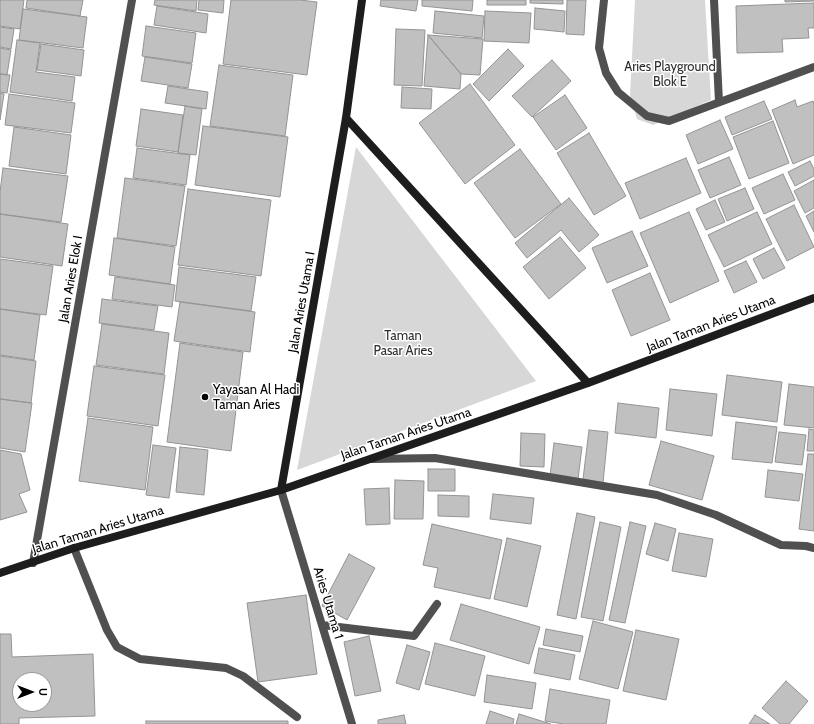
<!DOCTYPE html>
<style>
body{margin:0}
#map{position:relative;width:814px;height:724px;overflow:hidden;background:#fff;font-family:Cabin,sans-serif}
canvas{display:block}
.north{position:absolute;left:12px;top:672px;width:40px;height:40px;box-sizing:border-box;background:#fff;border:1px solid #999;border-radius:50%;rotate:90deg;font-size:11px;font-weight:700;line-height:16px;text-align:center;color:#000}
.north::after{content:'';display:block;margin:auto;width:14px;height:18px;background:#000;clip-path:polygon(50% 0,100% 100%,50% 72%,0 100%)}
</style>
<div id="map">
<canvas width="814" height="724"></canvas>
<div class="north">U</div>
</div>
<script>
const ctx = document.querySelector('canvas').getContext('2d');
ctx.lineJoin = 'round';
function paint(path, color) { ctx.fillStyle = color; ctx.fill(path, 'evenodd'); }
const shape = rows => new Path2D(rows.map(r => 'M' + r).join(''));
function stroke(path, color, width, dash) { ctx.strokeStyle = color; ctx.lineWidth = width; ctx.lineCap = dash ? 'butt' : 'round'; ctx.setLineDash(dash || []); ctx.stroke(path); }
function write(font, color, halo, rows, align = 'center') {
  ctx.font = font + ' Cabin,sans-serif'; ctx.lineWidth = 3; ctx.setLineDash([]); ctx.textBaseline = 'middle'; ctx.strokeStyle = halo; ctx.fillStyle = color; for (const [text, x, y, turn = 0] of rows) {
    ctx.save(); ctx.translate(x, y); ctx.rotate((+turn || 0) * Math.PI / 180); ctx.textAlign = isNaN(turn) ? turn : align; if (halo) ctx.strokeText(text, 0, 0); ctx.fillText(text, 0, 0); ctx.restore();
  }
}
const green = shape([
 [635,0,705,0,711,100,653,125,637,119,630,95],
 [356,147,536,381,297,470]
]);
const building = shape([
 [0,0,24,0,20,29,0,26,0,0],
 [27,0,83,0,80,16,26,8,27,0],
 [155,0,197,0,196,11,154,5,155,0],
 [199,0,224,0,223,13,198,10,199,0],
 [231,0,300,0,317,2,307,75,223,64,231,0],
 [381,0,418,0,416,11,380,6,381,0],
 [422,0,473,0,472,11,422,6,422,0],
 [487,0,526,0,526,5,487,5,487,0],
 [530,0,563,0,563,4,530,3,530,0],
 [567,0,586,0,584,35,566,34,567,0],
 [785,0,814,0,814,1,785,2,785,0],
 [814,3,814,28,808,28,809,38,782,39,783,52,737,53,736,6,814,3],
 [157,6,208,14,206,33,154,25,157,6],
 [535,8,565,11,564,32,534,29,535,8],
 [23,9,87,17,83,48,19,40,23,9],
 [435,11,484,16,482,38,433,33,435,11],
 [485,11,531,13,529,43,484,41,485,11],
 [146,26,196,33,192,63,142,56,146,26],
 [0,27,14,29,11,49,0,47,0,27],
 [396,29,425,30,422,86,394,85,396,29],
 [428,35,483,39,480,75,461,74,428,35],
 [428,35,461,74,460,89,424,86,428,35],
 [17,40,40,43,36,72,75,77,72,101,10,92,17,40],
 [41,44,84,50,81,76,37,70,41,44],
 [0,48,11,50,7,75,0,74,0,48],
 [508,49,524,66,489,101,473,84,508,49],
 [145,57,192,64,188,88,141,81,145,57],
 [552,60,571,81,532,117,512,96,552,60],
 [219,65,293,75,285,136,210,126,219,65],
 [0,74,10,75,7,93,0,92,0,74],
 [470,84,515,145,465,184,419,123,470,84],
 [168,86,208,92,206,109,165,103,168,86],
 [402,87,432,89,431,109,401,108,402,87],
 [0,93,4,94,0,120,0,93],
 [9,94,75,103,71,133,5,125,9,94],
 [565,95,587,128,556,150,533,117,565,95],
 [795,100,797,107,813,101,814,104,814,155,793,164,772,110,795,100],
 [764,101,772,119,732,135,725,117,764,101],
 [185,106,202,109,196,155,178,153,185,106],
 [141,109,183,115,178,152,136,146,141,109],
 [720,120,733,149,698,164,686,135,720,120],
 [773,121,789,163,749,179,733,137,773,121],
 [203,126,288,137,280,197,195,185,203,126],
 [14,127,71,135,66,174,9,166,14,127],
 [589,133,626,196,594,215,557,153,589,133],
 [137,148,190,155,186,185,133,178,137,148],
 [520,149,561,204,515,238,474,183,520,149],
 [729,157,741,185,710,198,698,170,729,157],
 [686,158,701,193,640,219,625,183,686,158],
 [810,161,814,169,814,176,795,186,788,172,810,161],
 [3,168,68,176,61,222,0,214,0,192,3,168],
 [783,174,795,200,764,214,752,188,783,174],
 [125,178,185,186,176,246,117,238,125,178],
 [814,180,814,208,805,213,794,191,814,180],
 [745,188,754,209,727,221,718,199,745,188],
 [188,189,271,200,261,276,178,265,188,189],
 [569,198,599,235,579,252,561,230,527,258,515,243,569,198],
 [715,200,725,222,706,230,696,209,715,200],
 [794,205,814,247,787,261,766,219,794,205],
 [814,211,814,232,806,216,814,211],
 [689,212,719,281,670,303,640,233,689,212],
 [757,212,772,244,724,267,708,235,757,212],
 [0,214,68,224,62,266,0,257,0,214],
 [632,231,648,266,607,283,592,248,632,231],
 [560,237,586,268,549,299,523,267,560,237],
 [114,238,175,247,170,284,109,275,114,238],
 [774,248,785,268,763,279,753,259,774,248],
 [0,259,53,266,46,315,0,309,0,259],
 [746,261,757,282,734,293,724,271,746,261],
 [179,267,256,277,251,311,175,301,179,267],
 [650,273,670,320,631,336,612,290,650,273],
 [115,277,175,285,172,307,112,299,115,277],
 [102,299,158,306,154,330,99,323,102,299],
 [180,302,255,312,250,352,174,341,180,302],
 [0,309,40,315,34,360,0,355,0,309],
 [102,324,169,333,164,374,96,365,102,324],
 [180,343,243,352,231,451,167,442,180,343],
 [0,356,36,361,31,403,0,399,0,356],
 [94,366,165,375,158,426,87,416,94,366],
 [727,375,782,382,777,422,722,415,727,375],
 [789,384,814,387,814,428,784,425,789,384],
 [670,389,717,394,712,436,666,430,670,389],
 [0,399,32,403,25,452,0,448,0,399],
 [618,403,659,408,656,438,615,433,618,403],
 [88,418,153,427,145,490,79,481,88,418],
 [736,422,777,427,772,463,732,459,736,422],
 [809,429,814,430,814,451,807,451,809,429],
 [589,430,608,432,603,483,583,479,589,430],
 [779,432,806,435,802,465,775,462,779,432],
 [521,433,545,434,544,467,520,466,521,433],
 [661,441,714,456,702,500,649,485,661,441],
 [554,443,582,447,578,479,550,476,554,443],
 [153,445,176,448,169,498,146,495,153,445],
 [180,447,208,450,204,495,176,492,180,447],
 [0,450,21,454,30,490,19,494,27,512,0,520,0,450],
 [808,454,814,454,814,531,799,529,808,454],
 [428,469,455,469,455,491,428,491,428,469],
 [768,470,803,474,799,501,765,497,768,470],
 [395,480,424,481,423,519,394,519,395,480],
 [389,488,390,524,366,525,364,489,389,488],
 [493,494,534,498,531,524,490,519,493,494],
 [438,495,469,496,469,517,438,516,438,495],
 [577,513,595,517,576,619,557,615,577,513],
 [600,522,621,527,603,621,581,617,600,522],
 [630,522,646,526,625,623,609,620,630,522],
 [655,523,676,529,668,561,646,554,655,523],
 [432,524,502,540,490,599,434,587,438,568,423,565,432,524],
 [679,533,713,539,706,577,672,571,679,533],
 [507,538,541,546,527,607,494,599,507,538],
 [349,554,375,568,347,620,322,606,349,554],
 [306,595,317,674,258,682,247,603,306,595],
 [461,604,540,627,529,664,450,640,461,604],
 [593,621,633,632,618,689,579,679,593,621],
 [546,629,583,636,580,652,543,645,546,629],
 [636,630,679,639,666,700,623,691,636,630],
 [0,634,11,634,12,657,93,654,95,716,19,718,19,724,0,724,0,634],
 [20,680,44,680,44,704,20,704,20,680],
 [369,636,381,691,355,696,344,642,369,636],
 [435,643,485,656,475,696,425,684,435,643],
 [407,645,430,652,419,690,396,683,407,645],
 [539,648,575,655,570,680,534,673,539,648],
 [487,675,536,683,532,709,484,702,487,675],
 [786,681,808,701,789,724,780,724,762,708,786,681],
 [550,689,610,700,606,724,564,724,545,721,550,689],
 [490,711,514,719,513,724,486,724,490,711],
 [519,714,551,724,516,724,519,714],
 [404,715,406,724,378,724,378,720,404,715],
 [755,715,770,724,749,724,755,715],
 [146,721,288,721,288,724,146,724,146,721]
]);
const street = shape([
 [604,0,599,48,606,73,618,92,647,116,669,121,814,67],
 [714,0,719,102],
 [372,459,435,458,657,495,716,515,781,545,806,546,814,548],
 [281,490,352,724],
 [74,548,107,630,117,647,140,659,226,668,243,676,297,717],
 [33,563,132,0],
 [322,625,414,636,437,604]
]);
const secondary = shape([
 [346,118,588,383],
 [281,490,346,118,362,0],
 [0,573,74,548,281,490,588,383,814,298]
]);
const markers = [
 [205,397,4,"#000"]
];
const parkNames = [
 ["Aries Playground",670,67],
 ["Blok E",670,82],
 ["Taman",403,336],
 ["Pasar Aries",403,351]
];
const streetNames = [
 ["Jalan Aries Elok I",71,279,-80],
 ["Jalan Aries Utama I",302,302,-80],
 ["Jalan Taman Aries Utama",711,324,-21],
 ["Jalan Taman Aries Utama",406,434,-19],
 ["Jalan Taman Aries Utama",98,530,-17],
 ["Aries Utama 1",328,603,73]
];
const poiNames = [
 ["Yayasan Al Hadi",213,390],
 ["Taman Aries",213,405]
];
paint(green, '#d7d7d7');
paint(building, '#c0c0c0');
stroke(building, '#949494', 1);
stroke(street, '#505050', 8);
stroke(secondary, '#1d1d1d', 8);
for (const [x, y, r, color] of markers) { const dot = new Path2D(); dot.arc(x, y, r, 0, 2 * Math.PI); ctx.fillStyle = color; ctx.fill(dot); stroke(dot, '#fff', 1.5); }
write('13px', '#2e2e2e', '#fff', parkNames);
write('13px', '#000', '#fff', streetNames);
write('13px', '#000', '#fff', poiNames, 'left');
</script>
